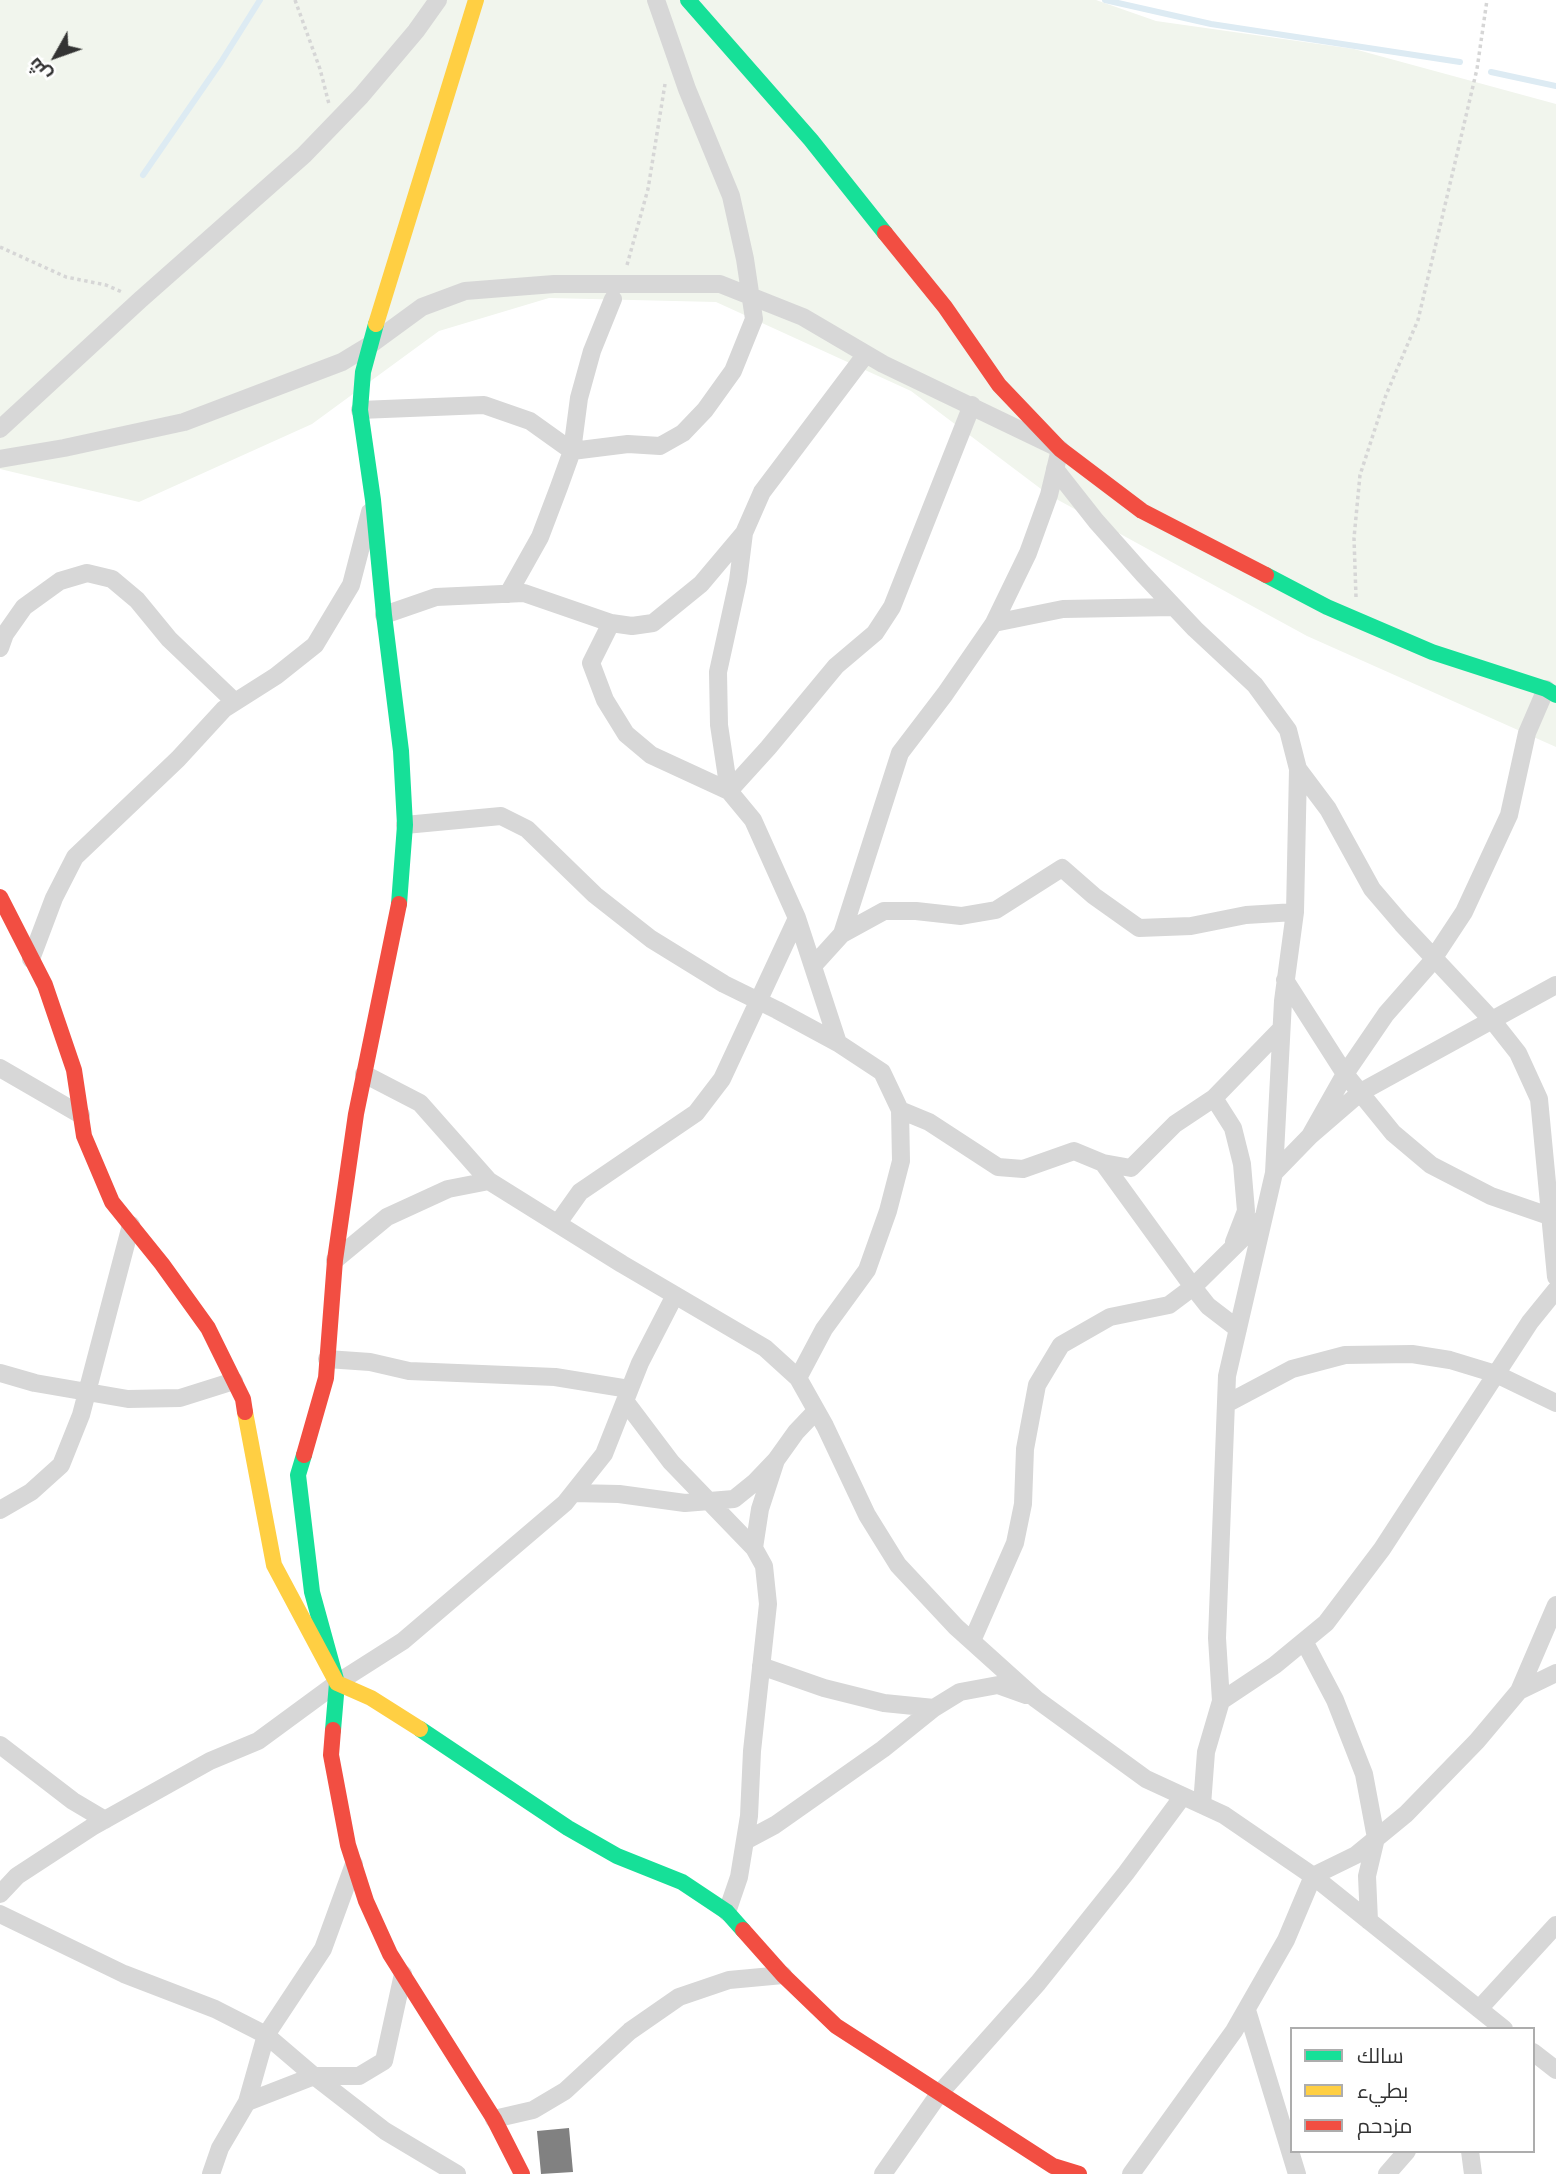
<!DOCTYPE html>
<meta charset="utf-8">
<style>
body{margin:0}
#map{position:relative;width:1556px;height:2174px;overflow:hidden;background:#fff;font-family:"Space Grotesk",Cairo,sans-serif}
canvas{display:block}
.legend{position:absolute;left:1290px;top:2027px;width:245px;height:126px;box-sizing:border-box;background:#fff;border:2px solid #adadad;margin:0;padding:9px 12px;list-style:none;font-size:21px;color:#333}
.legend li{display:flex;align-items:center;gap:14px;height:35px}
.legend b{width:35px;border:2px solid #adadad}
.north{position:absolute;left:21px;top:21px;width:70px;height:70px;-webkit-text-stroke:5px #fff;paint-order:stroke;rotate:230deg;font-size:19px;font-weight:700;line-height:28px;text-align:center;color:#333}
.north::after{content:'';display:block;margin:auto;width:24px;height:32px;background:#333;clip-path:polygon(50% 0,100% 100%,50% 72%,0 100%)}
</style>
<div id="map">
<canvas width="1556" height="2174"></canvas>
<ul class="legend">
<li><b style="height:9px;background:#16e098"></b>سالك</li>
<li><b style="height:9px;background:#ffcf43"></b>بطيء</li>
<li><b style="height:9px;background:#f24e42"></b>مزدحم</li>
</ul>
<div class="north">ش</div>
</div>
<script>
const ctx = document.querySelector('canvas').getContext('2d');
ctx.lineJoin = 'round';
function paint(path, color) { ctx.fillStyle = color; ctx.fill(path, 'evenodd'); }
const shape = rows => new Path2D(rows.map(r => 'M' + r).join(''));
function stroke(path, color, width, dash) { ctx.strokeStyle = color; ctx.lineWidth = width; ctx.lineCap = dash ? 'butt' : 'round'; ctx.setLineDash(dash || []); ctx.stroke(path); }
const green = shape([
 [0,0,1096,0,1156,21,1354,49,1556,104,1556,747,1307,636,1049,495,911,391,716,302,549,298,439,331,312,424,139,502,0,469]
]);
const stream = shape([
 [1105,0,1211,24,1460,62],
 [1491,72,1556,86],
 [143,175,221,62,260,0]
]);
const building = shape([
 [569,2128,573,2172,541,2174,537,2131]
]);
const path = shape([
 [295,0,320,69,329,104],
 [0,247,66,277,106,285,122,292],
 [627,265,648,189,665,84],
 [1356,597,1354,538,1360,475,1386,395,1418,320,1477,69,1487,0]
]);
const street = shape([
 [360,410,484,405,530,421,572,451,628,444,660,446,683,433,705,410,733,371,754,319,745,259,731,196,687,89,656,0],
 [0,429,140,300,304,155,361,96,416,31,438,0],
 [0,459,64,448,184,422,342,362,370,345,422,307,465,291,554,284,720,284,803,317,883,364,1060,449,1049,495,1028,553,994,623,945,694,900,753,842,934,813,966],
 [1055,469,1096,521,1143,574,1195,629,1255,685,1288,730,1298,769,1295,912,1283,1001,1274,1173,1227,1376,1217,1638,1221,1701,1206,1752,1202,1805],
 [508,594,540,537,559,487,572,451,579,398,592,351,613,299],
 [384,615,436,597,524,593,611,623,632,626,653,623,701,584,744,533,762,492,866,354],
 [611,623,591,663,605,700,626,734,651,755,729,791,753,820,797,918,838,1043],
 [994,623,1063,609,1174,607],
 [0,648,5,634,24,607,60,581,87,573,112,579,137,600,169,639,235,702],
 [1298,769,1328,809,1372,889,1402,924,1492,1020,1518,1053,1539,1099,1556,1277],
 [729,791,768,748,836,666,875,633,892,607,972,405],
 [729,791,719,725,718,672,738,581,744,533],
 [405,825,501,816,527,829,595,895,651,939,724,984,777,1010,838,1043,882,1072,900,1110,901,1161,888,1211,867,1270,824,1329,798,1378],
 [842,934,884,911,916,911,961,916,996,910,1062,868,1094,896,1139,928,1191,926,1246,915,1295,912],
 [31,959,54,898,75,857,178,759,224,709,276,676,315,645,351,585,370,512],
 [1285,980,1345,1074,1393,1133,1431,1165,1491,1196,1549,1216],
 [0,1068,81,1115],
 [364,1074,420,1103,489,1181,622,1264,765,1348,798,1378,825,1426,867,1515,898,1565,956,1627,1036,1699,1146,1779,1224,1815,1313,1876,1504,2029],
 [1214,1098,1233,1128,1242,1164,1246,1211,1234,1242],
 [900,1110,929,1122,998,1167,1023,1169,1074,1151,1103,1163,1131,1168,1175,1124,1214,1098,1281,1029],
 [1310,1136,1345,1074,1386,1014,1429,965,1464,912,1509,815,1527,733,1546,689],
 [1103,1163,1193,1287,1208,1306,1238,1329],
 [1274,1173,1310,1136,1361,1092,1556,985],
 [558,1223,580,1192,696,1113,722,1079,797,918],
 [335,1260,387,1217,448,1189,489,1181],
 [327,1359,370,1362,409,1371,555,1377,629,1389],
 [0,1373,35,1383,128,1399,180,1398,234,1381],
 [625,1401,671,1462,754,1548],
 [1226,1404,1292,1369,1345,1355,1412,1354,1450,1360,1496,1374,1556,1403],
 [573,1493,619,1494,685,1503,734,1499,755,1482,776,1460,796,1432,816,1411],
 [0,1510,31,1492,61,1465,81,1415,131,1225],
 [972,1641,1015,1543,1023,1504,1025,1449,1037,1385,1061,1345,1110,1317,1169,1305,1193,1287,1263,1218],
 [1304,1641,1335,1700,1364,1774,1376,1838,1367,1876,1369,1921],
 [761,1666,824,1688,884,1703,934,1708],
 [1519,1691,1556,1605],
 [1221,1701,1275,1665,1326,1623,1382,1549,1530,1322,1556,1290],
 [0,1745,73,1801,105,1820],
 [745,1841,775,1825,883,1749,934,1708,960,1692,998,1685,1026,1695],
 [0,1894,17,1876,92,1827,210,1761,258,1741,337,1683,403,1641,565,1503,604,1454,640,1363,675,1295],
 [727,1912,739,1877,749,1816,752,1751,768,1604,764,1566,754,1548,760,1509,776,1460],
 [0,1914,124,1974,215,2009,266,2035,314,2076,385,2131,457,2174],
 [1479,2009,1556,1925],
 [1247,2010,1297,2174],
 [1533,2052,1556,2070],
 [247,2102,314,2076,359,2076,384,2061,403,1974],
 [494,2119,533,2110,565,2091,630,2031,679,1997,729,1980,783,1975],
 [1470,2151,1473,2174],
 [211,2174,220,2148,247,2102,266,2035,323,1949,354,1864],
 [883,2174,939,2094,1038,1983,1126,1873,1183,1796],
 [1131,2174,1234,2031,1286,1940,1313,1876,1356,1855,1406,1814,1477,1741,1519,1691,1556,1673],
 [1387,2174,1407,2151]
]);
const fast = shape([
 [688,0,811,140,885,233],
 [376,324,363,372,360,410,373,500,384,615,401,751,405,825,399,904],
 [1266,575,1327,607,1432,652,1546,689,1556,695],
 [304,1455,298,1475,312,1592,337,1683,333,1730],
 [420,1729,568,1828,617,1856,682,1882,727,1912,743,1930]
]);
const slow = shape([
 [376,324,476,0],
 [245,1412,274,1565,337,1683,371,1698,420,1729]
]);
const jam = shape([
 [885,233,945,307,999,385,1060,449,1142,511,1266,575],
 [0,897,45,985,74,1070,84,1136,112,1202,162,1264,208,1328,243,1399,245,1412],
 [304,1455,326,1378,335,1260,356,1114,399,904],
 [333,1730,331,1755,348,1845,366,1901,390,1954,494,2119,522,2174],
 [743,1930,783,1975,836,2026,1053,2166,1079,2174]
]);
paint(green, '#f1f5ed');
stroke(stream, '#ddebf3', 6);
paint(building, '#818181');
stroke(path, '#d6d6d6', 3.5, [3.5, 3.5]);
stroke(street, '#d7d7d7', 18);
stroke(fast, '#16e098', 16);
stroke(slow, '#ffcf43', 16);
stroke(jam, '#f24e42', 16);
</script>
